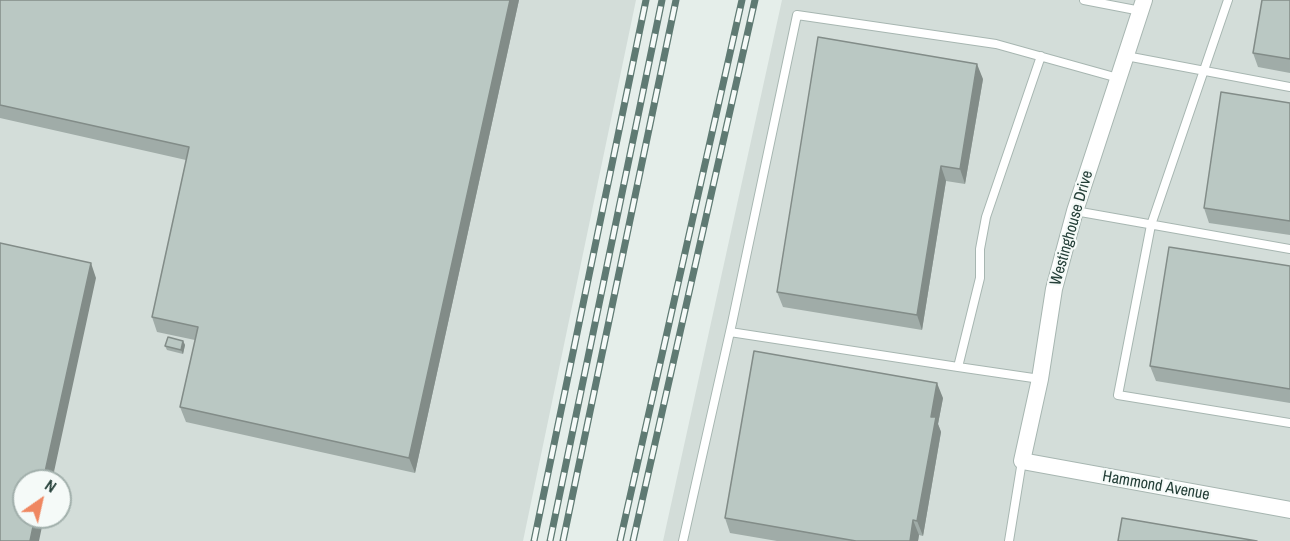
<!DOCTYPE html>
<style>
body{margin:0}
#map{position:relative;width:1290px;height:541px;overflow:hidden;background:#e5eeea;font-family:"Archivo Narrow",sans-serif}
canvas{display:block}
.north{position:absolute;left:12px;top:469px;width:60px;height:60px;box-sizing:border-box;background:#f5faf8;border:2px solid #a1afab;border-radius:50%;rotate:34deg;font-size:16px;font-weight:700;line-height:24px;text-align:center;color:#243f38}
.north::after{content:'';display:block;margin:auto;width:21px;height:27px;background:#ef8761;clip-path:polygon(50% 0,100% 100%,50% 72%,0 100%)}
</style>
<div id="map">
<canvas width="1290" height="541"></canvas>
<div class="north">N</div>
</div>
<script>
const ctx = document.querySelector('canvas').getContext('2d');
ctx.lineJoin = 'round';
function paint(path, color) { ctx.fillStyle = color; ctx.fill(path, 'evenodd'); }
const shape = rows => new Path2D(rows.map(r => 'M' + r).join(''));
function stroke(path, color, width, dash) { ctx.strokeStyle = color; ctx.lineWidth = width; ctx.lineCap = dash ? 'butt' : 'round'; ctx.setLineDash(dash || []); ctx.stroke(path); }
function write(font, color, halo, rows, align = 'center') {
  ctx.font = font + ' "Archivo Narrow",sans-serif'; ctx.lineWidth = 4.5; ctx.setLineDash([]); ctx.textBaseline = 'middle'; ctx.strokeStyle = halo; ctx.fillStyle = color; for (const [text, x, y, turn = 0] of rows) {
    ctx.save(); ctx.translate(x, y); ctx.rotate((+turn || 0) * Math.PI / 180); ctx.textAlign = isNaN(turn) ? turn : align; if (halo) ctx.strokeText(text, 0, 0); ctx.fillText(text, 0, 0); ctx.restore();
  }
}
const built = shape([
 [0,0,636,0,523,541,0,541],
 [24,481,60,481,60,517,24,517],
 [782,0,1290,0,1290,541,663,541]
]);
const lane = shape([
 [1084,0,1141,11],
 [1228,0,1151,225,1118,395,1290,423],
 [1126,56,1290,87],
 [1075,211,1290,249],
 [730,332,958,367],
 [1040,379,958,367,980,278,980,249,986,217,1041,56],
 [683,541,732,323,797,15,996,44,1118,78],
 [1009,541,1022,461]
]);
const street = shape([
 [1144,0,1075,211,1054,289,1040,379,1022,461,1290,510]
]);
const rail = shape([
 [534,541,646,0],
 [550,541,662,0],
 [563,541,676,0],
 [620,541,742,0],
 [633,541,755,0]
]);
const wall = shape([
 [0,0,519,0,415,473,186,422,180,407,195,340,157,332,152,317,186,160,0,118],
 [1290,0,1290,73,1258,67,1253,53],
 [983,79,965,184,946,181,922,330,783,307,777,292],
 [1290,103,1290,235,1209,223,1204,208],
 [1290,266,1290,403,1156,381,1150,366],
 [183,341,185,345,183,354,167,350,165,346],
 [943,398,938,424,941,432,923,536,919,535,918,541,777,541,730,533,725,518]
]);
const shadedWall = shape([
 [510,0,519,0,415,473,409,458],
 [977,64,983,79,965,184,960,169],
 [941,166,946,181,922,330,917,315],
 [91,263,96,278,52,481,43,481],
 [183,341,185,345,183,354,181,350],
 [937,383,943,398,938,424,941,432,923,536,917,521,931,417],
 [35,517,44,517,39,541,30,541],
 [913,520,919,535,918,541,910,541]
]);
const building = shape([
 [0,0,510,0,409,458,180,407,198,327,152,317,189,147,0,105,0,0],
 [1262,0,1290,0,1290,59,1253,53,1262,0],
 [818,37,977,64,960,169,941,166,917,315,777,292,818,37],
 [1221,92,1290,103,1290,221,1204,208,1221,92],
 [0,243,91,263,43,481,24,481,24,517,35,517,30,541,0,541,0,243],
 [1169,247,1290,266,1290,389,1150,366,1169,247],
 [168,337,183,341,181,350,165,346,168,337],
 [754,351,937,383,931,417,936,417,917,521,913,520,910,541,856,541,725,518,754,351],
 [1122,518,1257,541,1118,541,1122,518]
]);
const streetNames = [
 ["Westinghouse Drive",1072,228,-74],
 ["Hammond Avenue",1156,486,10]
];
paint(built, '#d3ddd9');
stroke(lane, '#a7b6b1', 10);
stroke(street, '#a7b6b1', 18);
stroke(lane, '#fff', 8);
stroke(street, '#fff', 16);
stroke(rail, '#5f7a73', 7);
stroke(rail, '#f5faf8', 4.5, [14]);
paint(wall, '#a0aca8');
paint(shadedWall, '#828c88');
paint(building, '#bac8c3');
stroke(building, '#828c88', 1.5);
write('16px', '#243f38', '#f5faf8', streetNames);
</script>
